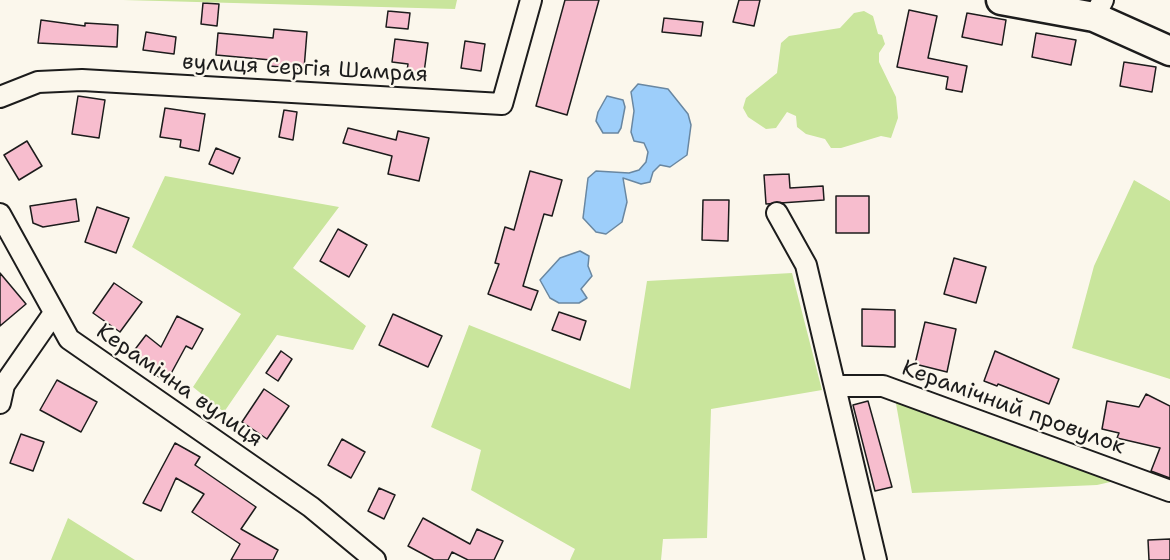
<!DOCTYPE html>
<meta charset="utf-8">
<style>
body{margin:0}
canvas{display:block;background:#fbf7ec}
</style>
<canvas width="1170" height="560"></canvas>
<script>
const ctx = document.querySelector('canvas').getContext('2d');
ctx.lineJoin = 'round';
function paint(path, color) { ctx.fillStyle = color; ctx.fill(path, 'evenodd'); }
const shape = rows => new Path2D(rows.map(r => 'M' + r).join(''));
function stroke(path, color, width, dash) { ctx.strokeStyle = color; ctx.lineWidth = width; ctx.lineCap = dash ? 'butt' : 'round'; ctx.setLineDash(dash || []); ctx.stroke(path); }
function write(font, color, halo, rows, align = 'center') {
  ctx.font = font + ' "Shantell Sans",sans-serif'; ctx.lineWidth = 4.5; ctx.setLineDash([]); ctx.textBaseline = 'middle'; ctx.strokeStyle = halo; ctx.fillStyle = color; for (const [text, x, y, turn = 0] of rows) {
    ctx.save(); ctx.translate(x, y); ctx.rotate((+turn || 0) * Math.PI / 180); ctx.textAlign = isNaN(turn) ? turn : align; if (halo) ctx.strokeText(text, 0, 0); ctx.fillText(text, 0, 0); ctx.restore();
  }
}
const green = shape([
 [123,0,457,0,455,9],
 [864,11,873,16,878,34,882,35,885,44,879,53,879,62,896,97,898,118,891,138,881,136,841,148,831,148,825,139,806,134,797,127,796,116,787,112,776,128,766,129,748,117,743,108,746,98,777,73,781,43,789,36,840,28,854,13],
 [165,176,339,207,293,268,366,326,353,350,277,335,224,412,193,387,241,314,132,247],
 [1134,180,1170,201,1170,379,1072,348,1094,266],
 [792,273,822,390,711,409,707,538,663,539,661,560,570,560,575,549,471,490,481,450,431,427,469,325,630,389,647,281],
 [895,398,1119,480,1097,485,912,493],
 [68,518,135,560,51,560]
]);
const water = shape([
 [638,84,668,89,688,114,691,125,687,155,670,167,660,165,653,172,650,182,641,184,623,178,627,202,622,222,606,234,596,232,583,218,588,178,596,171,629,173,639,170,646,162,648,152,644,143,634,141,631,132,634,111,631,92,638,84],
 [607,96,623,100,625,107,621,128,618,133,603,133,596,121,598,112,607,96],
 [580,251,589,256,588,266,592,276,581,289,587,298,579,303,559,303,550,298,540,280,560,258,580,251]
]);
const building = shape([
 [565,0,599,0,567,115,536,106,565,0],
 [739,0,760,0,754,26,733,22,739,0],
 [203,3,219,4,217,26,201,24,203,3],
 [909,10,937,16,928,58,967,66,962,92,946,89,948,77,897,67,909,10],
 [388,11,410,13,408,29,386,27,388,11],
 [967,13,1006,20,1002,45,962,37,967,13],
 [664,18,703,22,701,36,662,32,664,18],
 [41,20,85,26,85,23,118,25,117,47,38,43,41,20],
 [274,29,307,32,304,69,270,66,271,60,216,55,218,33,273,38,274,29],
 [146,32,176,37,174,54,143,50,146,32],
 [1036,33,1076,40,1071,65,1032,57,1036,33],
 [395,39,428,43,423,80,406,78,408,64,392,62,395,39],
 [465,41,485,44,481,71,461,68,465,41],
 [1124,62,1156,67,1152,92,1120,86,1124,62],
 [78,96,105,100,99,138,72,134,78,96],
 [165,108,205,114,199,151,180,147,181,140,160,137,165,108],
 [284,110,297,112,293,140,279,137,284,110],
 [348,128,396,140,398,131,429,138,419,181,388,174,392,156,343,143,348,128],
 [27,141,42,166,19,180,4,155,27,141],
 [216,148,240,158,233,174,209,164,216,148],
 [530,171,562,180,552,216,544,214,523,286,538,291,531,310,488,294,499,264,495,263,505,227,514,230,530,171],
 [789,174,790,188,823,186,824,200,766,204,764,175,789,174],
 [836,196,869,196,869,233,836,233,836,196],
 [76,199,79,221,43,227,33,223,30,206,76,199],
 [703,200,729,200,728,241,702,240,703,200],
 [97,207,129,218,116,253,85,242,97,207],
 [338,229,367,245,349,277,320,261,338,229],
 [954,258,986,267,976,303,944,294,954,258],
 [0,273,26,304,0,326,0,273],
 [114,283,142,302,120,332,93,313,114,283],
 [862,309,895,310,895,347,862,346,862,309],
 [559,312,586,321,580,340,552,330,559,312],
 [393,314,442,336,428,367,379,345,393,314],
 [177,316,203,329,192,349,186,346,167,381,154,374,157,370,133,352,146,335,161,347,177,316],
 [925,322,956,329,947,372,915,364,925,322],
 [281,351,292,359,278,381,266,373,281,351],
 [995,351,1059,379,1049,404,998,384,997,386,984,381,995,351],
 [57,380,97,402,81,432,40,410,57,380],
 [264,389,289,406,267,439,242,422,264,389],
 [1146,394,1170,406,1170,478,1151,471,1160,448,1117,438,1119,433,1102,429,1107,401,1139,407,1146,394],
 [868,401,892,487,875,491,853,405,868,401],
 [21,434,44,442,33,471,10,463,21,434],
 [342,439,365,452,351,478,328,465,342,439],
 [175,443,200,457,195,465,256,507,241,529,278,550,273,560,231,560,240,544,192,512,204,494,176,478,161,511,143,503,175,443],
 [379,488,395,495,384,519,368,511,379,488],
 [423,518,470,544,477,529,503,541,494,560,468,560,452,552,448,560,434,560,408,546,423,518],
 [1170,539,1170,560,1149,560,1148,540,1170,539]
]);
const street = shape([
 [1094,17,1103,0],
 [0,97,38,82,82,80,502,104,531,0],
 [777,213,806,265,876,560],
 [0,214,69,339,311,507,375,560],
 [836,386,883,386,1170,491],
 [0,403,4,385,54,313]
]);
const secondary = shape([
 [1001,0,1094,17,1170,51]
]);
const streetNames = [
 ["вулиця Сергія Шамрая",305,69,3],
 ["Керамічна вулиця",179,386,35],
 ["Керамічний провулок",1013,408,20]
];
paint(green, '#c9e59c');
paint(water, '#9dcefa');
stroke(water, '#6987a1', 1.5);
paint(building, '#f7bdce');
stroke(building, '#1c1c1c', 1.5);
stroke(street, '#1c1c1c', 24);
stroke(secondary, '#1c1c1c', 33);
stroke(street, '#fbf7ec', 20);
stroke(secondary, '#fbf7ec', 28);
write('22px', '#1c1c1c', '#fbf7ec', streetNames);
</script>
